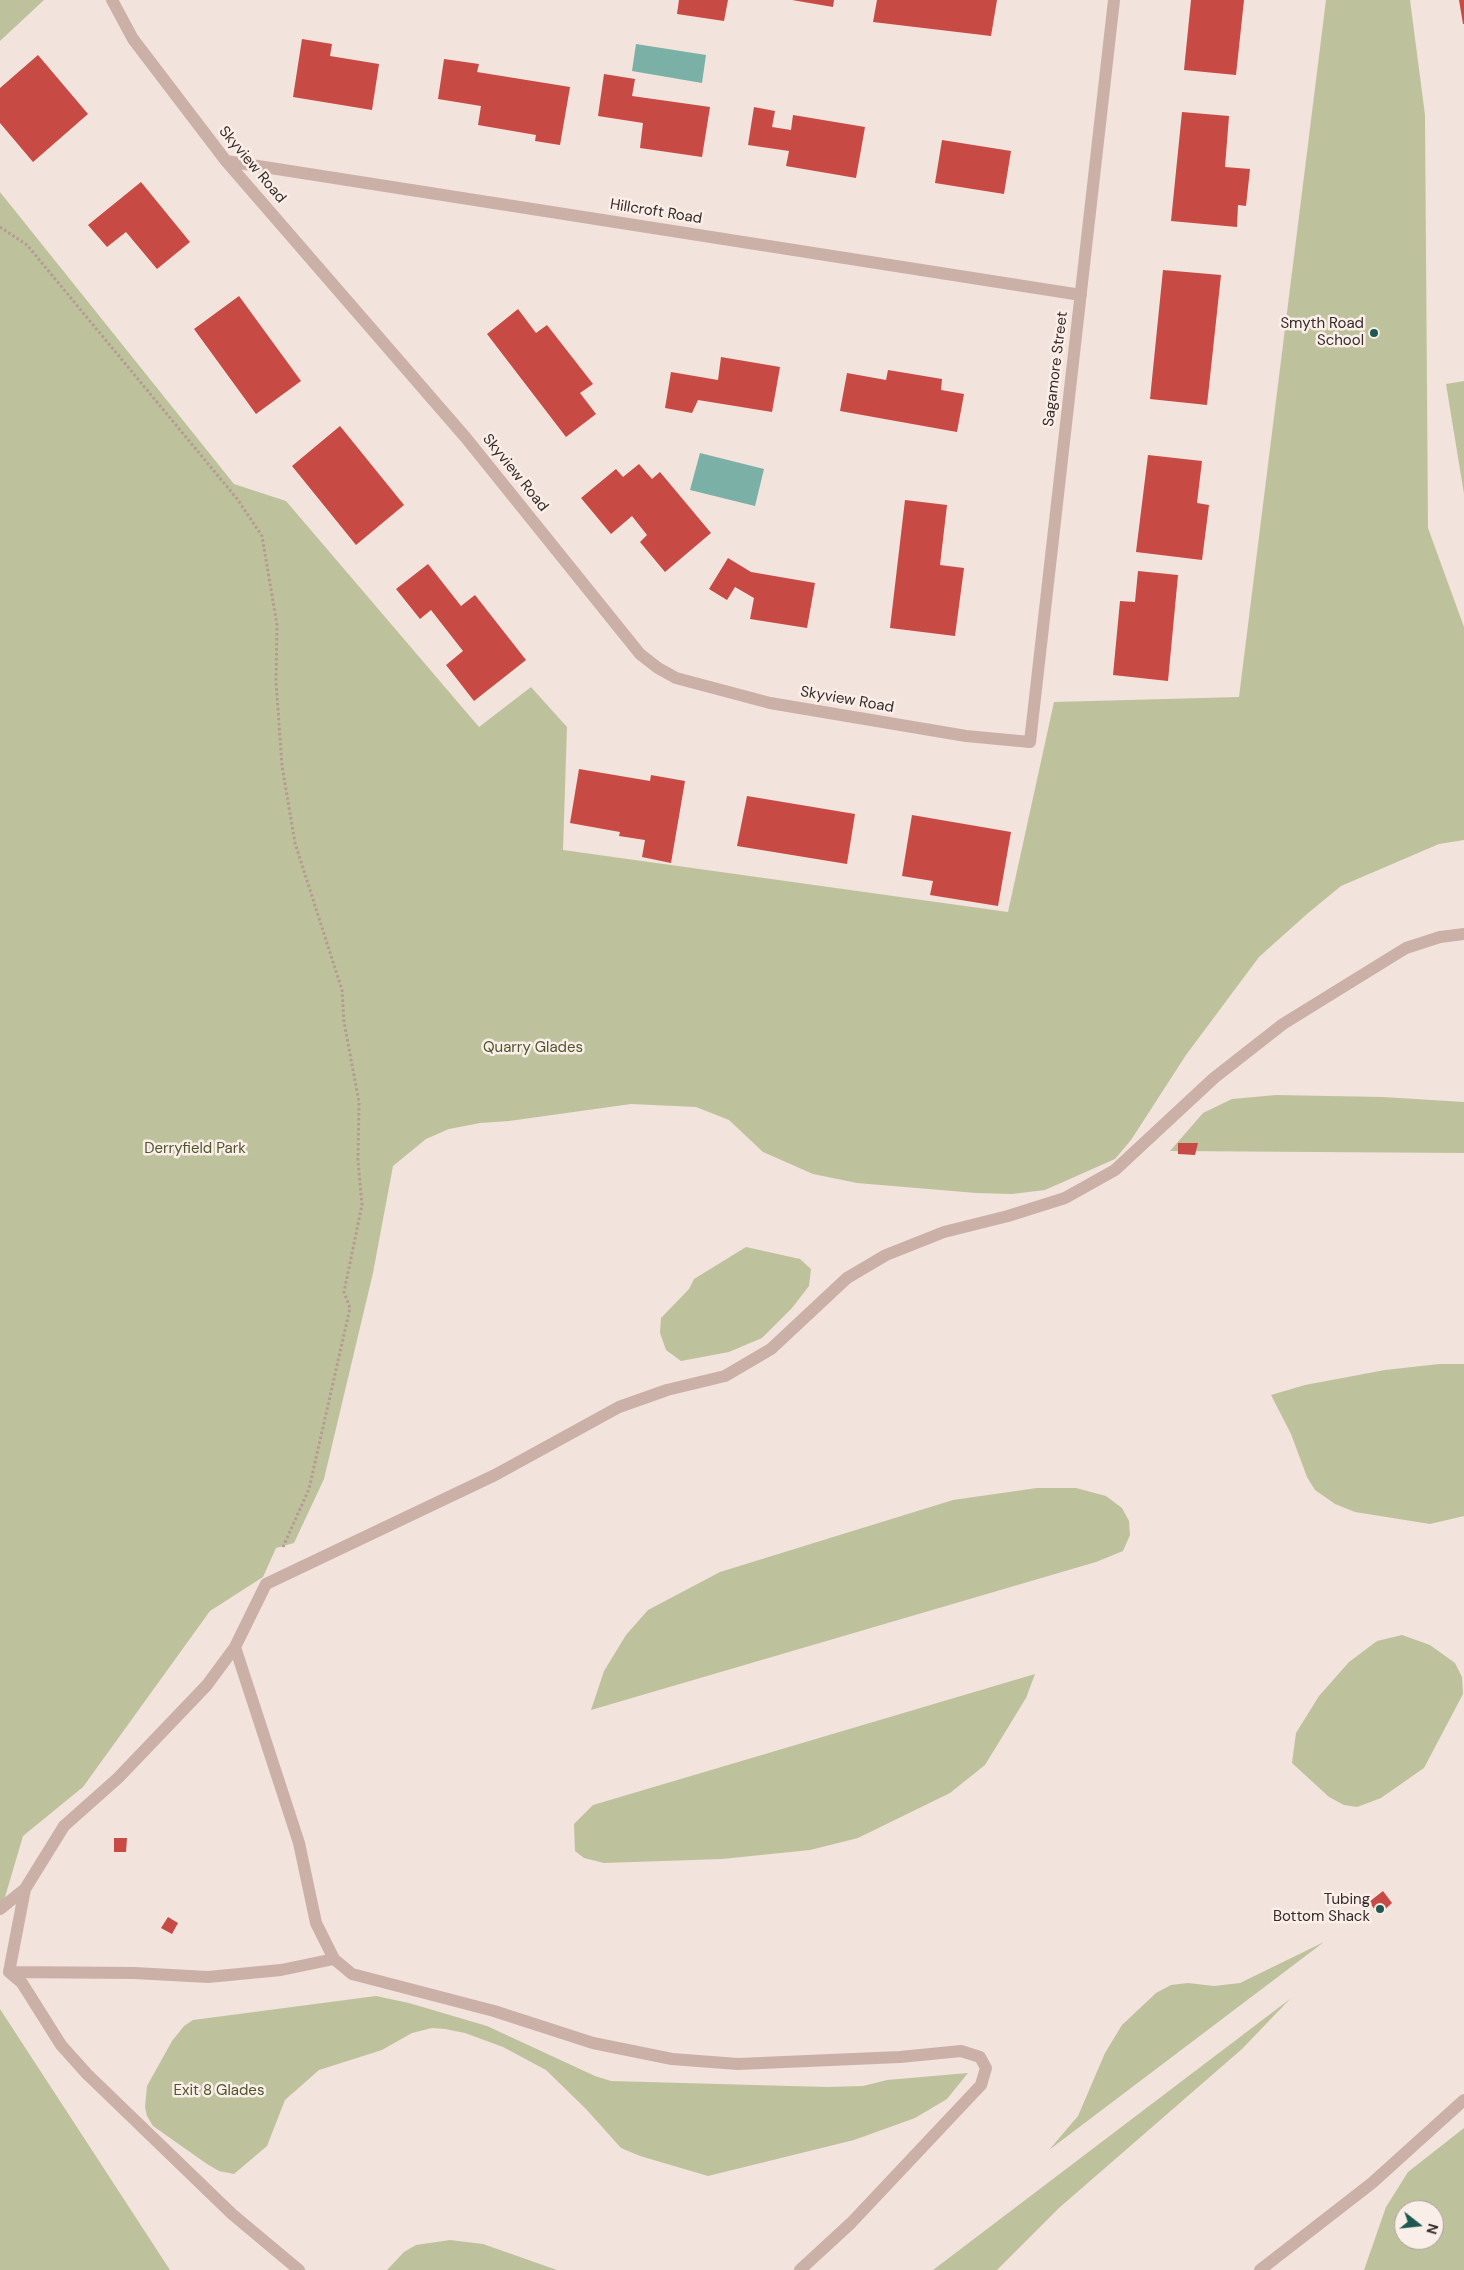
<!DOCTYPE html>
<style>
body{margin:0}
#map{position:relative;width:1464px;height:2270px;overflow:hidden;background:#f2e3dc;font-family:"DM Sans",sans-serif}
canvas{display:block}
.north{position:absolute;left:1394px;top:2200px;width:50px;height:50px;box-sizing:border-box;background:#faeee8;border:1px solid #aca09b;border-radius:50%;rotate:106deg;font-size:14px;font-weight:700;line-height:20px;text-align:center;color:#372a28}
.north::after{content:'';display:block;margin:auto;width:18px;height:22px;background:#1d5951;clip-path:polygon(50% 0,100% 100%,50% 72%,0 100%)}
</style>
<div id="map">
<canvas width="1464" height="2270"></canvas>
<div class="north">N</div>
</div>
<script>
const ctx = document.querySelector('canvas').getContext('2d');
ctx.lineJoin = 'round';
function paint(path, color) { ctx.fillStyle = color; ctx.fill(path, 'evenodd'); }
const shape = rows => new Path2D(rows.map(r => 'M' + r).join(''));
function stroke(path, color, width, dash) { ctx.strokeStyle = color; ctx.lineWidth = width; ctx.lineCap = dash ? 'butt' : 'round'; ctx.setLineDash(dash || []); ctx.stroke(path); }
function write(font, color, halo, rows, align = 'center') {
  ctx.font = font + ' "DM Sans",sans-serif'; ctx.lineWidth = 5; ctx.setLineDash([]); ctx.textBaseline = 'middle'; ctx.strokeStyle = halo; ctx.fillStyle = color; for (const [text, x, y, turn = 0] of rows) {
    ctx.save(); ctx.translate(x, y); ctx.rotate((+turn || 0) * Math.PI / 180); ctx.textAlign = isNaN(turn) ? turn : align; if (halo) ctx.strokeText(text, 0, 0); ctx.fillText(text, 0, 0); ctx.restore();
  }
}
const green = shape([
 [0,0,44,0,0,41],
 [1326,0,1410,0,1425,115,1428,528,1464,627,1464,840,1439,844,1341,886,1307,914,1259,957,1186,1055,1131,1140,1115,1159,1045,1190,1012,1194,976,1193,857,1183,813,1174,763,1152,729,1120,696,1107,631,1104,509,1121,480,1123,449,1129,426,1139,393,1166,373,1273,324,1479,294,1543,276,1548,263,1577,210,1611,83,1787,23,1836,0,1914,0,192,234,484,286,501,479,727,531,687,567,727,563,850,1008,912,1054,702,1239,697],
 [1464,381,1464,494,1446,384],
 [1276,1095,1383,1097,1464,1102,1464,1153,1170,1151,1203,1113,1232,1099],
 [746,1247,800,1259,811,1269,809,1286,792,1308,762,1338,729,1352,681,1361,666,1350,660,1333,661,1318,689,1289,694,1279],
 [1439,1364,1464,1364,1464,1516,1430,1524,1355,1512,1335,1504,1315,1490,1307,1477,1291,1434,1271,1395,1305,1385,1385,1370],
 [1037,1488,1076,1488,1106,1496,1122,1508,1129,1521,1130,1535,1123,1551,1096,1562,591,1710,604,1671,626,1635,648,1610,720,1572,953,1500],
 [1402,1635,1430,1645,1455,1663,1462,1677,1463,1694,1424,1768,1381,1798,1357,1807,1344,1805,1329,1797,1292,1763,1296,1733,1319,1696,1349,1662,1377,1641],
 [1035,1674,1026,1698,985,1765,950,1793,858,1838,810,1850,722,1859,604,1863,584,1858,575,1851,574,1824,593,1805],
 [1324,1942,1049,2150,1078,2116,1105,2053,1122,2025,1156,1993,1171,1985,1188,1983,1214,1986,1240,1983],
 [376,1996,409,2003,487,2026,595,2076,611,2081,827,2087,863,2086,887,2080,968,2073,947,2099,915,2118,854,2140,708,2176,640,2156,621,2148,586,2109,546,2070,503,2047,465,2033,445,2029,432,2028,412,2033,382,2050,319,2070,285,2100,267,2146,234,2174,219,2171,207,2164,153,2126,147,2116,145,2107,147,2086,172,2041,184,2026,193,2020],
 [1290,1999,1242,2049,1059,2208,997,2270,933,2270],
 [0,2009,170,2270,0,2270],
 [1464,2128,1464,2270,1364,2270,1386,2207,1408,2172],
 [1404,2210,1434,2210,1434,2240,1404,2240],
 [450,2240,483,2244,557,2270,387,2270,404,2252,416,2245]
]);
const water = shape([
 [636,44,706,55,702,83,632,71],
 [700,453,764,469,755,506,690,490]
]);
const building = shape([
 [679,0,728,0,724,21,677,14],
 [792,0,834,0,833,7],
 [877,0,997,0,991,36,873,22],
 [1191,0,1244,0,1236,75,1184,70],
 [1459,0,1464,0,1464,24,1463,24],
 [302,39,332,44,330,56,379,64,372,110,293,97],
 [38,55,88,114,33,162,0,123,0,88],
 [444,59,479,64,477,72,570,87,560,145,535,141,536,135,478,125,481,106,438,99],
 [604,74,635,79,632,96,710,107,702,157,640,148,643,123,598,116],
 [754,107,775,111,772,127,791,130,793,115,865,127,856,178,786,166,789,151,748,145],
 [1182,112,1229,116,1225,167,1250,169,1246,206,1238,205,1237,227,1171,221],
 [942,140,1011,151,1004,194,935,183],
 [141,182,190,242,157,269,126,232,107,247,88,225],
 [1163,270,1221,275,1207,405,1150,399],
 [239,296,301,381,256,414,194,329],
 [518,309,536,333,547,325,593,384,580,393,596,414,566,437,487,334],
 [721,357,780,367,772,412,698,400,692,413,665,408,671,372,718,380],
 [888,370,942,379,941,390,964,394,957,432,840,411,847,373,886,380],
 [340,426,404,505,356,545,292,466],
 [1148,455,1202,461,1197,503,1209,505,1202,560,1136,552],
 [639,464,652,479,660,472,711,533,665,572,640,542,647,535,632,516,611,534,581,498,616,469,623,477],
 [905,500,947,505,940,565,964,568,955,636,890,628],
 [728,558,751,572,815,583,807,628,750,619,754,598,735,587,727,600,709,589],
 [428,564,461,606,475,595,526,660,474,701,446,665,463,651,431,610,420,619,396,589],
 [1138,571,1178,575,1168,681,1113,675,1120,601,1135,602],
 [579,769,650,781,651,775,685,781,671,863,642,857,645,840,619,836,620,832,570,823],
 [747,796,855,814,847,864,737,846],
 [912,815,1011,832,998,906,930,895,933,881,902,876],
 [1178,1143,1198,1143,1195,1155,1178,1154],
 [114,1838,127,1838,126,1852,114,1852],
 [1383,1891,1392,1903,1379,1915,1369,1902],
 [168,1917,178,1923,172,1934,161,1928]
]);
const path = shape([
 [0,227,27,245,238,500,262,536,277,625,276,682,282,766,295,843,342,990,344,1022,359,1102,358,1161,362,1205,344,1292,350,1308,309,1489,283,1547]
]);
const service = shape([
 [235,1647,299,1843,316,1923,334,1959,352,1974,494,2011,593,2043,672,2059,738,2064,900,2057,961,2051,980,2057,986,2068,981,2085,851,2223,800,2270],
 [25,1889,9,1972,22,1983,61,2045,87,2074,232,2214,299,2270],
 [0,1909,25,1889,64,1826,118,1778,207,1685,235,1647,266,1584,495,1475,619,1407,667,1390,725,1376,771,1349,847,1278,886,1255,944,1232,1008,1216,1065,1198,1115,1170,1214,1078,1283,1024,1406,948,1440,937,1464,934],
 [9,1972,134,1973,208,1977,281,1970,334,1959],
 [1260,2270,1372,2183,1464,2100]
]);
const minor = shape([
 [112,0,133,39,226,161,466,438,640,654,658,668,676,678,770,703,966,736,1030,742,1114,0],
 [226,161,1081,295]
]);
const markers = [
 [1374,333,5,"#1d5951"],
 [1380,1909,5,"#1d5951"]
];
const streetNames = [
 ["Skyview Road",252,165,50],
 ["Hillcroft Road",656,212,9],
 ["Sagamore Street",1056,369,-83],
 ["Skyview Road",515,473,51],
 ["Skyview Road",847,700,10]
];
const poiNames = [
 ["Smyth Road",1364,324],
 ["School",1364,341],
 ["Tubing",1370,1900],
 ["Bottom Shack",1370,1917]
];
const parkNames = [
 ["Quarry Glades",533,1048],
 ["Derryfield Park",195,1149],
 ["Exit 8 Glades",219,2091]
];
paint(green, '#bdc29c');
paint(water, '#7bb0a7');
paint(building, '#c74a45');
stroke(path, '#b69a92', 3, [2.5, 2.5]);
stroke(service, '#cbb0a8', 12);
stroke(minor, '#cbb0a8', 12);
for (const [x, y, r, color] of markers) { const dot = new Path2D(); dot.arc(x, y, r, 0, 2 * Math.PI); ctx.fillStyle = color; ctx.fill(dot); stroke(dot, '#faeee8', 2); }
write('15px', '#372a28', '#faeee8', streetNames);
write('15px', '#372a28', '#faeee8', poiNames, 'right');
write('15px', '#4f562c', '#faeee8', parkNames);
</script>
